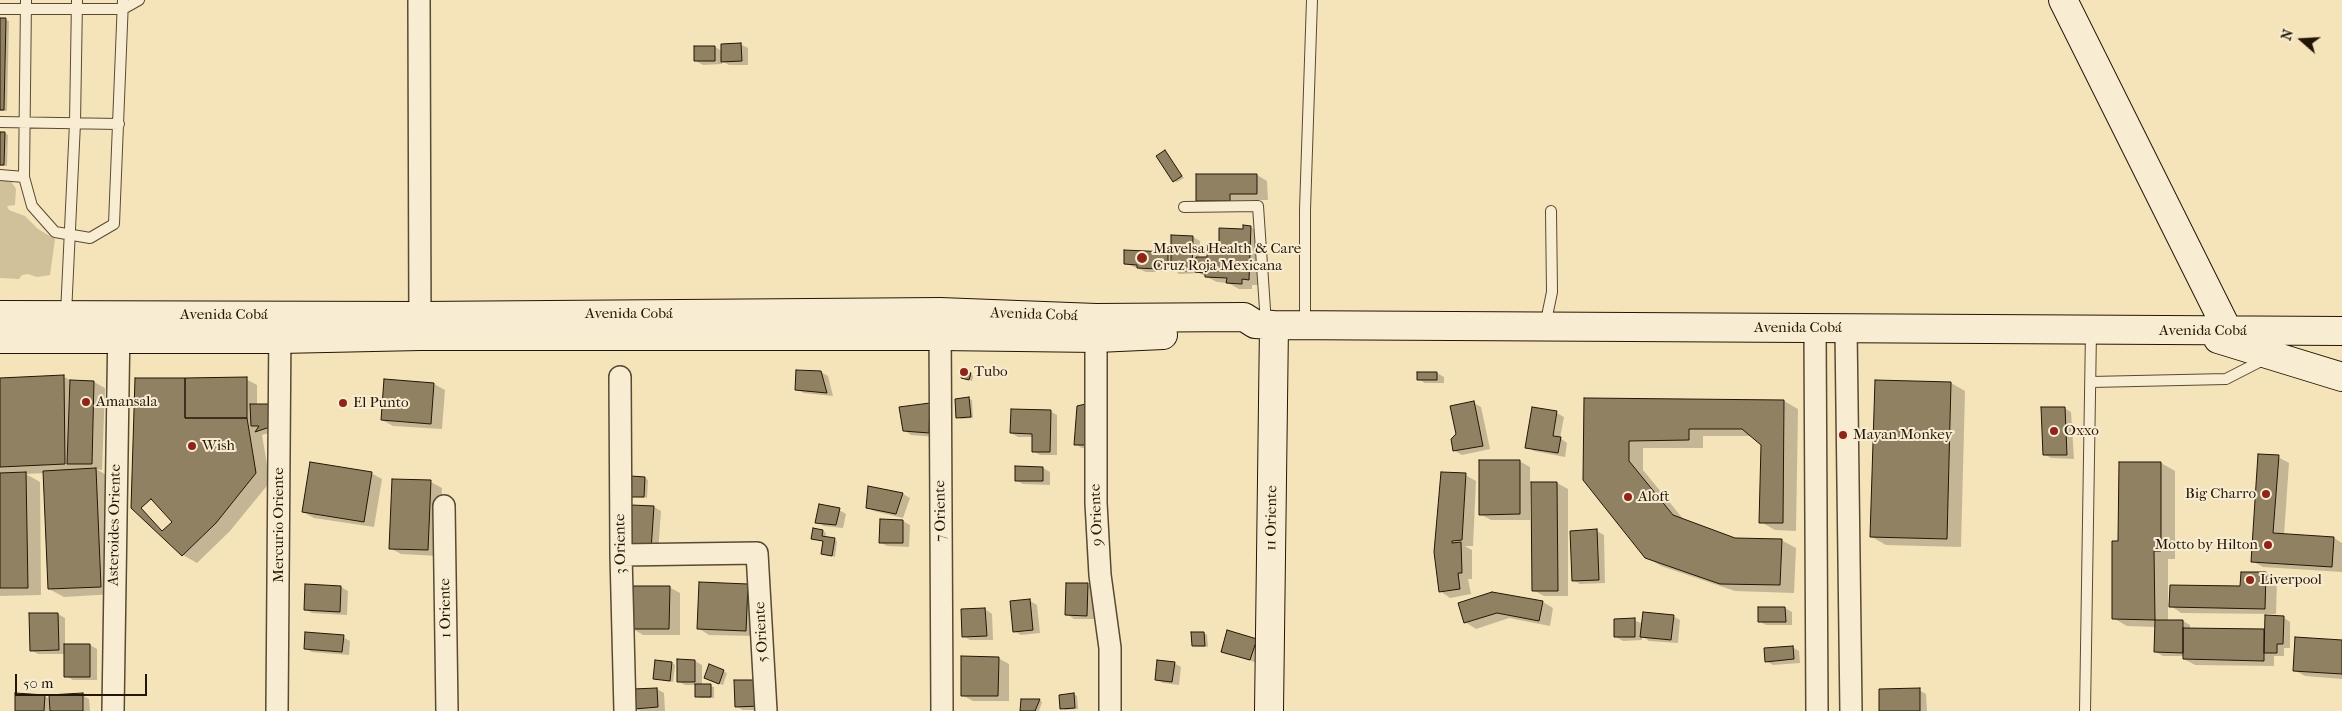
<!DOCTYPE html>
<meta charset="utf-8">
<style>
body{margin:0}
#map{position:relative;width:2342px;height:711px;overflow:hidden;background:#f5e4b9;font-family:"IM FELL French Canon",serif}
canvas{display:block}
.north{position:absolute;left:2277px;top:15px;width:50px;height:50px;-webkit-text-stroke:4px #f8edd2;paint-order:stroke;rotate:289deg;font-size:14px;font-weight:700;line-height:20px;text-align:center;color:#241606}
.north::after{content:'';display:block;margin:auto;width:18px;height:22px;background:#241606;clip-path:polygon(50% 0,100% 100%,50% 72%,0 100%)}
.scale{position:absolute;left:15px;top:674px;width:132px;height:22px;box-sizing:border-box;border:2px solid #241606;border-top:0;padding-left:6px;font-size:15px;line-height:18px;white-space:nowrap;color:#241606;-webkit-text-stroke:4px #f8edd2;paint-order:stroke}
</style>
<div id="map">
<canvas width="2342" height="711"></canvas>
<div class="north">N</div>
<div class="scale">50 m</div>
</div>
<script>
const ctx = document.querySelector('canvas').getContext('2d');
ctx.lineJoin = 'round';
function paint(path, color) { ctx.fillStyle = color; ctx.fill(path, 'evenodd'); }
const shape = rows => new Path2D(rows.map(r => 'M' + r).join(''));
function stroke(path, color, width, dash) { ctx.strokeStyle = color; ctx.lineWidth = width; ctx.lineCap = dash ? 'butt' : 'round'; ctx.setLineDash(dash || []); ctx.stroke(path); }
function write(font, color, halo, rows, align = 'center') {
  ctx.font = font + ' "IM FELL French Canon",serif'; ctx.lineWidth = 4; ctx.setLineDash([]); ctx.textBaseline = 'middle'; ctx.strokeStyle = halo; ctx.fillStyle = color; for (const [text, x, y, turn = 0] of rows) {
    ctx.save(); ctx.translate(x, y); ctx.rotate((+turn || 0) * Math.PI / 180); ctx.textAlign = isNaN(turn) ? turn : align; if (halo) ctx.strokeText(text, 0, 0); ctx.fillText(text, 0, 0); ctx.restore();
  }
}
const green = shape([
 [0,177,11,181,16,189,15,205,7,206,9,210,25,216,38,229,55,239,50,275,37,277,28,274,22,275,19,279,0,278]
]);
const shadow = shape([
 [0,19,9,21,7,111,0,111],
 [740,44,748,48,748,65,729,65,722,61,722,64,703,65,696,61,715,47,722,51],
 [5,133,8,135,7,166,0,166,0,134],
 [1165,152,1184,178,1177,182,1174,181],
 [1257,175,1267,181,1268,200,1241,200,1241,207,1208,207,1197,200],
 [1250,227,1261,233,1259,285,1252,285,1252,289,1239,289,1228,283,1217,282,1199,273,1179,274,1172,268,1166,268,1166,272,1146,272,1125,263,1168,253,1172,256,1193,237,1200,241,1199,258,1209,259,1220,245],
 [821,372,828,376,833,396,804,393,797,389],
 [1437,373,1444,377,1444,383,1425,383,1418,379],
 [970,374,973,376,972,381,962,377],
 [64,377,72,381,94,382,105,388,102,470,96,469,110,477,115,594,64,597,49,589,45,473,26,474,40,482,41,595,0,596,0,379],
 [246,379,257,385,257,405,276,431,262,435,270,482,230,531,197,563,183,555],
 [1876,381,1951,383,1965,391,1961,547,1886,545,1872,537],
 [434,384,445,390,442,429,393,426,382,420],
 [969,399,972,400,973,418,961,419,958,417],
 [1586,399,1784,401,1798,409,1796,531,1775,530,1761,522,1762,444,1752,436,1703,436,1703,448,1643,448,1643,470,1684,520,1735,539,1781,540,1796,548,1794,593,1735,591,1661,566,1646,557],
 [1474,403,1481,407,1490,449,1462,455,1455,451,1457,435],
 [930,404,936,437,911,435,904,430],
 [1078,407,1096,448,1082,448,1075,444],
 [2064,408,2071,412,2074,459,2051,458,2044,454],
 [1050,411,1057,415,1057,455,1040,455,1033,451,1034,437,1018,437,1011,433],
 [1557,413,1564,417,1560,438,1567,443,1565,457,1534,451,1527,447],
 [2278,457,2289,463,2284,535,2334,538,2342,543,2342,572,2263,567,2252,561],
 [1519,461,1530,467,1530,520,1491,520,1480,514],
 [2161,463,2175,471,2175,559,2168,559,2168,621,2183,621,2190,625,2190,629,2266,632,2283,617,2290,622,2290,648,2284,648,2284,656,2274,656,2274,666,2195,665,2184,659,2184,656,2163,656,2156,652,2156,627,2127,626,2113,618,2120,542],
 [1043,468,1050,472,1050,485,1023,484,1016,480],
 [371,473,382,479,374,527,314,518,303,512],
 [1465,475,1476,481,1473,546,1465,546,1472,550,1472,579,1468,579,1471,594,1450,598,1440,591],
 [645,478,648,480,647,498,631,496],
 [431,482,442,488,438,556,401,554,390,548],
 [1557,483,1568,489,1568,596,1544,596,1533,590],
 [903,494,910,498,903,518,874,511,867,507],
 [632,506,654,507,661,511,658,553,637,552],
 [839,510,846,514,843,528,824,526,817,522],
 [881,520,903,521,910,525,909,547,887,546,880,542],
 [814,530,823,531,826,533,825,537,837,541,835,557,822,553,824,541,812,538],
 [1597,531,1604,535,1605,583,1580,584,1573,580],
 [2266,573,2277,580,2276,614,2181,613,2171,606,2242,587],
 [306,585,341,587,348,591,347,615,312,613,305,609],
 [748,585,758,592,757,636,709,635,698,628],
 [1088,585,1095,589,1094,619,1074,619,1067,614],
 [669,587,680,593,680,635,643,635,633,629],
 [1030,601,1037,605,1040,633,1021,635,1014,631],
 [1543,602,1553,608,1550,626,1509,618,1476,629,1465,622,1459,603],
 [1785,608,1792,612,1792,625,1766,625,1759,621],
 [985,609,992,614,993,640,970,640,963,636],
 [58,614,65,618,65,645,90,645,97,649,97,680,73,680,66,676,66,654,38,654,31,650],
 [1673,616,1680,620,1678,643,1649,641,1642,636,1642,640,1623,641,1616,637,1634,620,1643,624],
 [1204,633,1207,635,1208,647,1193,646,1192,634],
 [343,637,350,641,349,655,312,652,305,648],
 [1256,640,1257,663,1223,651],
 [2342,641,2342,679,2305,676,2294,670],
 [1792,647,1799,651,1800,663,1773,665,1766,661],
 [998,658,1009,664,1009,701,973,701,962,695],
 [695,661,702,665,702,685,714,687,714,698,700,698,697,696,697,685,685,685,678,681],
 [672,663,675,665,673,682,654,679],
 [1174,663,1181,667,1179,685,1163,683,1156,679],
 [709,666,727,673,723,685,708,680],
 [735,682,766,710,743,710,736,706],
 [657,689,664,693,665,711,640,711,635,708],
 [1919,690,1926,694,1927,711,1880,711],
 [1074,694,1077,696,1078,709,1065,710,1062,708],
 [82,695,89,699,90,711,16,711,44,696,50,699],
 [1022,700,1040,700,1042,702,1039,711,1022,711]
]);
const building = shape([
 [0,18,6,18,4,110,0,110,0,18],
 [741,43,742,61,721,62,721,44,741,43],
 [694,46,715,46,715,61,694,61,694,46],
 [0,132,5,132,4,165,0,165,0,132],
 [1165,150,1182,176,1173,182,1156,156,1165,150],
 [1196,174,1257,174,1257,194,1230,194,1230,201,1196,201,1196,174],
 [1243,225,1251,226,1249,280,1242,279,1242,284,1226,283,1227,278,1205,277,1205,273,1195,272,1196,257,1207,257,1208,244,1219,244,1219,228,1243,229,1243,225],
 [1171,235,1193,236,1192,271,1171,271,1171,235],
 [1124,250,1168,252,1168,265,1159,265,1159,269,1137,268,1137,265,1124,264,1124,250],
 [796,370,821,371,827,393,795,390,796,370],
 [963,371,971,373,969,380,961,378,963,371],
 [1417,372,1437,372,1437,380,1417,380,1417,372],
 [64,375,65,464,0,467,0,378,64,375],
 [247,377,247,418,185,418,185,378,247,377],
 [135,378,185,378,185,418,247,418,256,473,216,523,182,556,131,508,135,378],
 [384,379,434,383,431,424,381,420,384,379],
 [70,380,94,381,92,464,67,464,70,380],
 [1875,380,1951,382,1947,539,1870,537,1875,380],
 [969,397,971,417,956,418,955,399,969,397],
 [1584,398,1784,400,1783,523,1759,523,1761,445,1742,429,1689,429,1689,440,1629,441,1629,461,1673,515,1735,538,1782,539,1780,585,1720,584,1645,558,1583,480,1584,398],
 [1474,401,1483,446,1453,451,1451,439,1456,434,1450,406,1474,401],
 [930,403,929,433,903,431,899,407,930,403],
 [1090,403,1089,445,1074,445,1077,406,1090,403],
 [250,404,269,404,270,427,255,432,259,426,251,426,250,404],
 [1532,407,1557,411,1553,436,1561,437,1558,453,1525,448,1532,407],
 [2041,407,2065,407,2067,455,2043,455,2041,407],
 [1011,409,1051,410,1050,452,1032,452,1032,434,1010,433,1011,409],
 [2258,454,2279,455,2273,533,2334,537,2332,567,2251,562,2258,454],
 [1479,460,1520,460,1520,514,1479,515,1479,460],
 [310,462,372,472,364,522,302,512,310,462],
 [2119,462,2161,462,2161,551,2154,551,2155,620,2112,619,2112,541,2118,541,2119,462],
 [1015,466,1043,467,1043,481,1015,481,1015,466],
 [96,468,101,587,48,589,43,471,96,468],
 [26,472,28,588,0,588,0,473,26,472],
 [1441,472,1466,473,1462,540,1452,541,1452,543,1461,542,1462,573,1458,573,1460,589,1439,592,1434,552,1441,472],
 [631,476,645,477,644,497,630,497,631,476],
 [392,479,431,480,428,550,389,549,392,479],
 [1531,482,1557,482,1558,591,1532,591,1531,482],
 [868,486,903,493,896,514,866,508,868,486],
 [151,499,172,522,162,531,141,508,151,499],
 [819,504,840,508,836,525,815,523,819,504],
 [631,505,654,506,651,550,628,549,631,505],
 [880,519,903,520,903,543,879,543,880,519],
 [813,528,823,530,822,536,835,538,832,556,821,554,823,541,811,539,813,528],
 [1597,529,1599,580,1572,581,1570,531,1597,529],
 [2241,572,2266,572,2265,609,2169,607,2170,585,2240,586,2241,572],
 [699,582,748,584,746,631,697,629,699,582],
 [1066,583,1088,583,1087,616,1065,615,1066,583],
 [305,584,341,586,340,612,304,610,305,584],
 [631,586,670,586,669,629,631,629,631,586],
 [1492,592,1543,601,1539,621,1497,613,1464,623,1458,603,1492,592],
 [1030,599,1033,630,1013,632,1010,601,1030,599],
 [1758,607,1785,607,1786,622,1758,622,1758,607],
 [985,608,987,636,962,637,961,609,985,608],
 [1643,612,1674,615,1671,640,1640,637,1643,612],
 [29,613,58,613,59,650,30,651,29,613],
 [2265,615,2284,616,2283,644,2277,644,2277,653,2264,653,2265,615],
 [1635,618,1635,637,1614,637,1614,619,1635,618],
 [2155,620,2183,620,2183,653,2154,652,2155,620],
 [2183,628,2264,629,2264,661,2183,659,2183,628],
 [1227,630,1257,639,1250,660,1221,652,1227,630],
 [305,632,344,635,342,652,304,649,305,632],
 [1191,632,1204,632,1205,646,1192,646,1191,632],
 [2295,637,2342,640,2342,674,2293,671,2295,637],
 [64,644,90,644,90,677,64,677,64,644],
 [1793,646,1794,659,1765,662,1764,648,1793,646],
 [961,656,999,657,998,696,961,696,961,656],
 [677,659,695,660,695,682,677,682,677,659],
 [655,660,672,662,670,681,653,679,655,660],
 [1157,660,1175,662,1172,682,1155,680,1157,660],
 [709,664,724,670,719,684,704,678,709,664],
 [734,680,759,680,760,706,735,707,734,680],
 [695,684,711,684,711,697,695,697,695,684],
 [657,688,658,707,634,709,633,689,657,688],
 [1920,688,1920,711,1879,711,1879,689,1920,688],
 [15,693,45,695,44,711,15,711,15,693],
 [83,693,83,711,50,711,49,695,83,693],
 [1074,693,1075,708,1060,709,1059,695,1074,693],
 [1021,699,1040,699,1035,711,1020,711,1021,699]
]);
const lane = shape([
 [26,0,24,177,32,206,55,232,90,238,114,224,123,0],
 [0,9,123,9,139,0],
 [0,122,119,124],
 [0,175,24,177],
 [1184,207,1258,206,1266,324],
 [66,314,75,123,77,0],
 [1305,324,1305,210,1312,0],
 [1545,326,1552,292,1551,211],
 [2091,382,2226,379,2265,359],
 [2085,711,2091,331]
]);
const street = shape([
 [419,0,420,330],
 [940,321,942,711],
 [1096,323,1096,503,1100,575,1110,648,1110,711],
 [1815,329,1817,711],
 [1846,329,1851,711],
 [620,377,621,555,625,711],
 [444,506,447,711],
 [621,555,757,553,766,711],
 [113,711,119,323],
 [277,711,280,324]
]);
const secondary = shape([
 [2063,0,2228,331],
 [0,315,420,316,940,312,1096,318,1244,317,1255,324,1274,325,2342,331],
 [0,339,280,339,420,336,939,336,1097,338,1163,335],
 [2218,339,2342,377],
 [1269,711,1274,325]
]);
const markers = [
 [1142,258,6,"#8f2418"],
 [964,372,5,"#8f2418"],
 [86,402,5,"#8f2418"],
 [343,403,5,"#8f2418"],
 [2054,431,5,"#8f2418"],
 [1843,435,5,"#8f2418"],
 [192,446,5,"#8f2418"],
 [2266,494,5,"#8f2418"],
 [1628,497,5,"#8f2418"],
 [2268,545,5,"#8f2418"],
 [2250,580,5,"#8f2418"]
];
const poiNames = [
 ["Mavelsa Health & Care",1153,249],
 ["Cruz Roja Mexicana",1153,266],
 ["Tubo",974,372],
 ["Amansala",96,402],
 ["El Punto",353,403],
 ["Oxxo",2064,431],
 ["Mayan Monkey",1853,435],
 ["Wish",202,446],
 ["Big Charro",2256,494,"right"],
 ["Aloft",1638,497],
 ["Motto by Hilton",2258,545,"right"],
 ["Liverpool",2260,580]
];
const streetNames = [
 ["Avenida Cobá",629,314],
 ["Avenida Cobá",224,315],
 ["Avenida Cobá",1034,315,2],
 ["Avenida Cobá",1798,328],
 ["Avenida Cobá",2203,331],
 ["7 Oriente",941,511,-91],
 ["9 Oriente",1097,515,-92],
 ["11 Oriente",1272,518,-89],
 ["Asteroides Oriente",115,525,-89],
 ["Mercurio Oriente",279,525,-90],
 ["3 Oriente",621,544,-91],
 ["1 Oriente",446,608,-91],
 ["5 Oriente",762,632,-93]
];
paint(green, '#d1c19b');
paint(shadow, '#0003');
paint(building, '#918163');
stroke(building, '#241606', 1);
stroke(lane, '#584a33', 12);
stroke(street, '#584a33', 24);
stroke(secondary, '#241606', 30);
stroke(lane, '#f8edd2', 10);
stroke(street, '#f8edd2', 21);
stroke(secondary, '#f8edd2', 28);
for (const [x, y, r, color] of markers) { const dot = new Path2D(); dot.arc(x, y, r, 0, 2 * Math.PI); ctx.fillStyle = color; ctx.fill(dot); stroke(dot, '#f8edd2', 2); }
write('15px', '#241606', '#f8edd2', poiNames, 'left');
write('15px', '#241606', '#f8edd2', streetNames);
</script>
